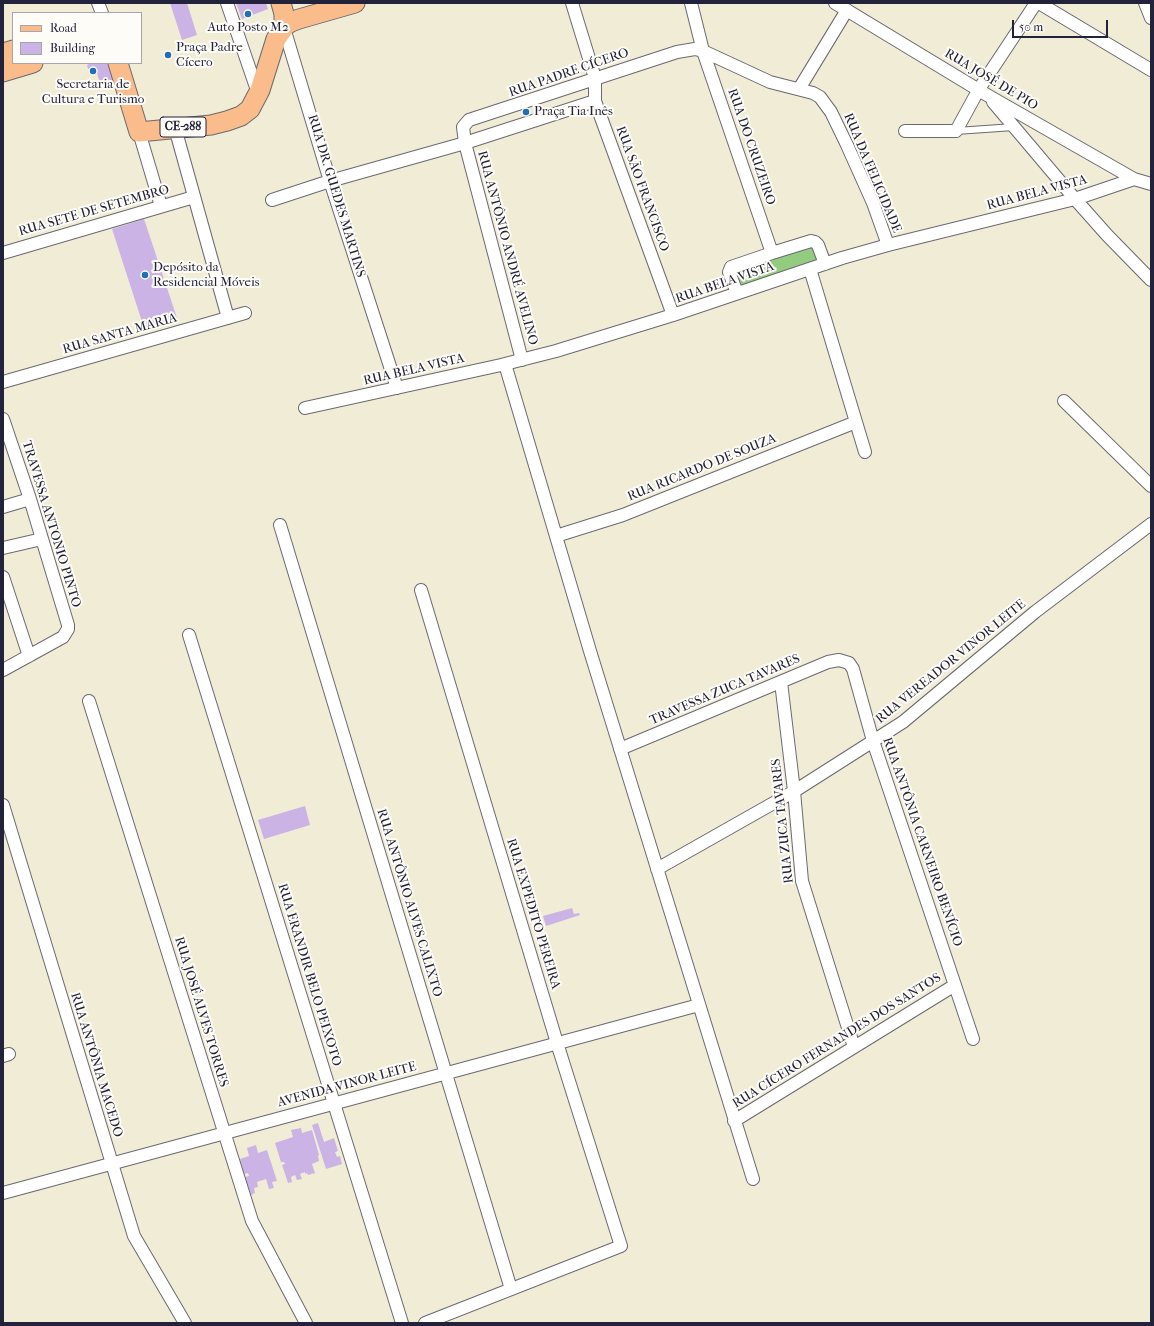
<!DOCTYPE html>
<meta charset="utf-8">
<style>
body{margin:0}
#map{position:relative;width:1154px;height:1326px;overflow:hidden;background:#f1ecd5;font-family:"IM FELL French Canon",serif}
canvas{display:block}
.frame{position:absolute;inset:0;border:4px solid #22223b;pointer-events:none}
.legend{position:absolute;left:12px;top:12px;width:130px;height:52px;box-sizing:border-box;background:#fdfcf7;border:1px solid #a5a5ac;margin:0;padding:5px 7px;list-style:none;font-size:12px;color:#22223b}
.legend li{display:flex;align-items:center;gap:8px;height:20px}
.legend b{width:20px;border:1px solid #a5a5ac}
.scale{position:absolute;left:1012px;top:20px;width:96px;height:18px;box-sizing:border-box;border:2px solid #22223b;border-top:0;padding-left:5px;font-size:12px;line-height:14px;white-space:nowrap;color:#22223b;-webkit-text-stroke:3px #fdfcf7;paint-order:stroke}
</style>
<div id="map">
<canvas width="1154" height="1326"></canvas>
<div class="frame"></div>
<ul class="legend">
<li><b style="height:5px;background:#f9bc8a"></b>Road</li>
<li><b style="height:11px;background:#ccb3e5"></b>Building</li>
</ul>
<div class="scale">50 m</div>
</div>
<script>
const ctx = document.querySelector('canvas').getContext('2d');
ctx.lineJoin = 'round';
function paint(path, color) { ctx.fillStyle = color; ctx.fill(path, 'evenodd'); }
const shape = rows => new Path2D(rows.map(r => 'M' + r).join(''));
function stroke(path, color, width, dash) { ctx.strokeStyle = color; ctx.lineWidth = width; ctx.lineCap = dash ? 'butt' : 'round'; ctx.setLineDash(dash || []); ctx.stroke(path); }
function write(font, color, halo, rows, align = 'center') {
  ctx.font = font + ' "IM FELL French Canon",serif'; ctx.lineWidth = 4; ctx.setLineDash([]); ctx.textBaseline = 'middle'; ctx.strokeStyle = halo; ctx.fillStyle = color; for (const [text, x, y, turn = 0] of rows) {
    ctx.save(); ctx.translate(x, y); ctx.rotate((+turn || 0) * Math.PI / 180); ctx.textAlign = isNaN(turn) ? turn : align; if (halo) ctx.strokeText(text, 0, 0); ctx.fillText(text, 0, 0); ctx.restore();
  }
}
const green = shape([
 [812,246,819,260,741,289,735,271]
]);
const building = shape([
 [170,3,187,3,197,35,182,40],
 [236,3,266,3,268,9,242,19],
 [89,63,110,63,115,79,100,84,97,73,92,74,91,69,88,69,87,65,89,64],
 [144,219,178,321,145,331,112,229],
 [305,806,310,825,264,839,258,820],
 [572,908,574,914,579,913,580,915,546,926,543,916],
 [318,1123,324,1142,334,1138,338,1151,335,1152,337,1157,340,1156,342,1164,326,1169,312,1125],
 [301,1128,302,1133,312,1130,319,1155,318,1156,319,1161,312,1164,315,1173,308,1175,307,1173,305,1174,305,1172,300,1174,302,1179,297,1180,295,1175,291,1177,292,1182,288,1183,282,1165,285,1164,284,1162,281,1162,275,1143,293,1137,291,1130],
 [256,1145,258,1153,267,1150,277,1181,272,1182,274,1188,269,1189,266,1179,257,1182,258,1187,254,1188,255,1193,251,1195,245,1177,249,1176,248,1173,244,1174,240,1159,249,1156,247,1148]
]);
const lane = shape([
 [956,131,1014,127]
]);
const street = shape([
 [98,3,102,13],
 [227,3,258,93],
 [572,3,595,78,595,101,673,315],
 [691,3,703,51,772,253],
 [835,3,987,95,1134,179],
 [1039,3,1151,70],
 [1145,3,1151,18],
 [284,28,330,181,397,388],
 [799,89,847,10],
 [993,102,1075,199,1107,235,1151,280],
 [175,128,228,318],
 [905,131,956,131,979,89,1036,3],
 [139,132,161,206],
 [272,200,330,181,465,143,595,101],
 [3,253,194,197],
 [810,269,865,452],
 [737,293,729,272,731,267,772,253,811,241,815,242,818,245,825,264],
 [522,360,465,143,463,127,469,120,677,52,695,49,703,51,770,82,813,93,820,97,831,112,847,145,873,203,888,245],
 [505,364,590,651,753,1179],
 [3,382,245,313],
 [1064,401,1151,486],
 [305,408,501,365,556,351,673,315,842,258,888,245,1075,199,1134,179,1151,184],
 [3,419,30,499,68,625,68,629,63,637,3,670],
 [3,507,30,499],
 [280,525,511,1289],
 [556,536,623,515,856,422],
 [3,548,42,539],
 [3,577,29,656],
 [421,590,557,1043,621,1246,425,1323],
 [189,635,402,1323],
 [781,682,794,791,802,881,854,1047],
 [89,701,252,1221,306,1323],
 [620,749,828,662,839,660,849,663,853,669,873,741,973,1039],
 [3,805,134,1236,185,1323],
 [657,869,793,792,903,722,1035,612,1151,524],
 [3,1056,9,1054],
 [734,1121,955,985],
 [3,1193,699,1005]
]);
const primary = shape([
 [281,3,284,14,284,28],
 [3,53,13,50],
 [118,63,139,132,211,125,227,121,241,116,250,109,260,90,276,39,286,25,291,22,299,19,355,3],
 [3,72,33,63]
]);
const markers = [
 [248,14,4,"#1f6fb2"],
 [168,55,4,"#1f6fb2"],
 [93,71,4,"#1f6fb2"],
 [526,112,4,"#1f6fb2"],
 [145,275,4,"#1f6fb2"]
];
const shields = [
 [183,127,46]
];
const shieldNames = [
 ["CE-288",183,127]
];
const poiNames = [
 ["Auto Posto M2",248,28,"center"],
 ["Praça Padre",176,48],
 ["Cícero",176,63],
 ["Secretaria de",93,85,"center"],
 ["Cultura e Turismo",93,100,"center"],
 ["Praça Tia Inês",534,112],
 ["Depósito da",153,268],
 ["Residencial Móveis",153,283]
];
const streetNames = [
 ["RUA PADRE CÍCERO",569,73,-19],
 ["RUA JOSÉ DE PIO",991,80,31],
 ["RUA DO CRUZEIRO",751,147,71],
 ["RUA DA FELICIDADE",872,173,67],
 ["RUA SÃO FRANCISCO",642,189,70],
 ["RUA BELA VISTA",1037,193,-15],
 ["RUA DR. GUEDES MARTINS",336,196,73],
 ["RUA SETE DE SETEMBRO",94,211,-16],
 ["RUA ANTÔNIO ANDRÉ AVELINO",507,248,75],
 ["RUA BELA VISTA",725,283,-19],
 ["RUA SANTA MARIA",120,334,-16],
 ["RUA BELA VISTA",414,370,-13],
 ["RUA RICARDO DE SOUZA",702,468,-22],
 ["TRAVESSA ANTONIO PINTO",51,524,73],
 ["RUA VEREADOR VINOR LEITE",951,662,-39],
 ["TRAVESSA ZUCA TAVARES",725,690,-23],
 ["RUA ZUCA TAVARES",783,821,-96],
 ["RUA ANTÔNIA CARNEIRO BENÍCIO",922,842,71],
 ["RUA ANTÔNIO ALVES CALIXTO",409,903,73],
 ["RUA EXPEDITO PEREIRA",533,914,73],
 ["RUA ERANDIR BELO PEIXOTO",309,975,73],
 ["RUA JOSÉ ALVES TORRES",201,1012,73],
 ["RUA CÍCERO FERNANDES DOS SANTOS",837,1041,-32],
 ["RUA ANTÔNIA MACEDO",96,1065,73],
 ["AVENIDA VINOR LEITE",347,1085,-15]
];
paint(green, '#94cc7f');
paint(building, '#ccb3e5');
stroke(lane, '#6a6971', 8);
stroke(street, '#6a6971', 14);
stroke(primary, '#6a6971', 21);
stroke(lane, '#fff', 6);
stroke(street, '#fff', 12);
stroke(primary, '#f9bc8a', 19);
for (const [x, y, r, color] of markers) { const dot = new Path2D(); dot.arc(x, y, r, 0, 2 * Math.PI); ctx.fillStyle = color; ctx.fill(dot); stroke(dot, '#fdfcf7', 1.5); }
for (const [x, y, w] of shields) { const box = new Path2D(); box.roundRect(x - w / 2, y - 10, w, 20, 3); ctx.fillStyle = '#fdfcf7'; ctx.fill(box); stroke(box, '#22223b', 1); }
write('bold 12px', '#22223b', null, shieldNames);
write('13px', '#22223b', '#fdfcf7', poiNames, 'left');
write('13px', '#22223b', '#fdfcf7', streetNames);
</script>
